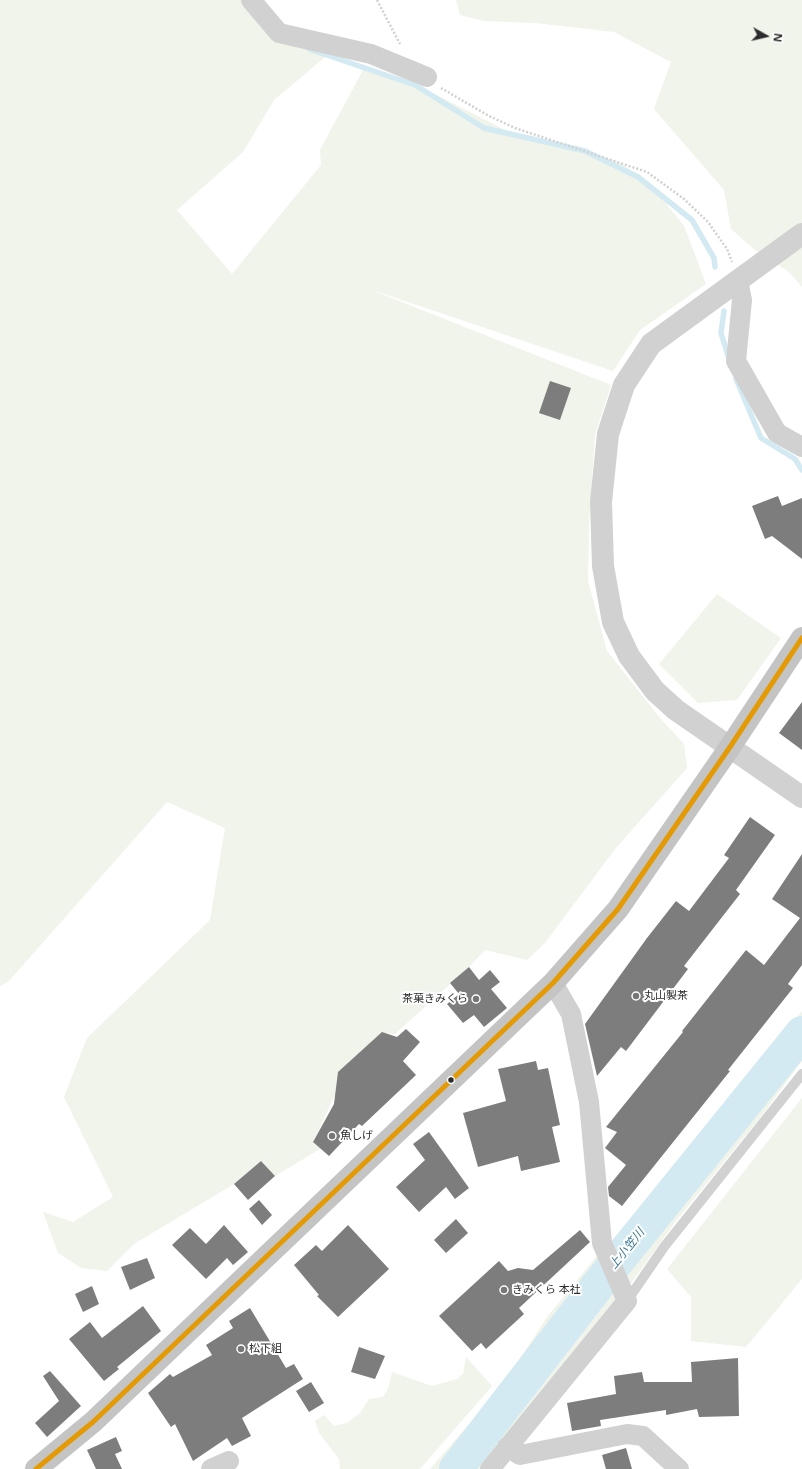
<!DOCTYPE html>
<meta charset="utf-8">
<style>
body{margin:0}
#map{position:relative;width:802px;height:1469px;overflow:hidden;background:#fff;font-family:"Open Sans",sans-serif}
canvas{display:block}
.north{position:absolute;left:746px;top:16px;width:40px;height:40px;-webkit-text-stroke:3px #fff;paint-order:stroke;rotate:98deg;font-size:11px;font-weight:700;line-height:16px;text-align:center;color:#2c2c2c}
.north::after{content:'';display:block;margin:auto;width:14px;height:18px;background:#2c2c2c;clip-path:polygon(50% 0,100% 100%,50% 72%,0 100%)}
</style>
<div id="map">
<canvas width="802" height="1469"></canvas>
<div class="north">N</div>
</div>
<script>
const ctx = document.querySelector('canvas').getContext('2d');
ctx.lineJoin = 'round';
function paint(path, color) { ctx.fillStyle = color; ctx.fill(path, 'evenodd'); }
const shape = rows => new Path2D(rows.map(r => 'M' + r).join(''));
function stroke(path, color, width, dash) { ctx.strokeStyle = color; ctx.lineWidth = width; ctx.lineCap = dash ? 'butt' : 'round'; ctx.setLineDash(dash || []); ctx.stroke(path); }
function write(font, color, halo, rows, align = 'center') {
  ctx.font = font + ' "Open Sans","Noto Sans JP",sans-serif'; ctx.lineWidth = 4; ctx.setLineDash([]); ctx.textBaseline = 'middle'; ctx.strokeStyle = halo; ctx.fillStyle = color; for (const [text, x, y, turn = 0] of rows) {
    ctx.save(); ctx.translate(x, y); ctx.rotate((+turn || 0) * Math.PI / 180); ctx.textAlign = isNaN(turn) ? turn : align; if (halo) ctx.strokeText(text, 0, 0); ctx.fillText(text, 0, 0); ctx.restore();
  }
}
const green = shape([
 [0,0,253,0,279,33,337,47,274,100,243,152,177,210,232,274,321,165,320,150,363,70,405,79,507,131,567,145,621,163,654,188,684,226,706,284,640,330,613,371,369,289,611,385,595,435,589,523,588,581,607,651,660,718,684,744,687,768,615,849,545,943,527,960,485,950,469,967,395,1034,382,1033,335,1095,313,1142,322,1148,275,1176,261,1161,234,1184,134,1244,107,1271,81,1268,58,1253,43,1212,73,1222,113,1197,64,1097,87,1038,210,920,225,828,167,802,8,982,0,986],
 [456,0,802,0,802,287,789,272,755,250,731,229,724,190,654,109,671,62,614,32,535,23,484,21,460,15],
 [717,594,781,638,737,700,698,703,659,664],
 [802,1011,802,1061,760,1118,676,1221,616,1304,485,1469,430,1469,503,1385,547,1317,596,1257,625,1230],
 [802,1098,802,1279,746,1347,691,1341,691,1297,667,1269],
 [466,1357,492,1386,420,1469,340,1469,339,1459,319,1433,315,1421,324,1415,334,1426,347,1423,360,1413,369,1399,383,1397,388,1389,392,1372,432,1386,457,1379,463,1374]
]);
const stream = shape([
 [309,49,415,85,484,128,585,151,638,177,692,220,714,258,715,267],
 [724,311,721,333,729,359],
 [736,379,761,438,795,459,802,470]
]);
const river = shape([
 [456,1469,598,1285,802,1033]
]);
const building = shape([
 [550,381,571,388,560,420,539,413],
 [778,496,782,506,802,498,802,559,772,536,765,539,752,506],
 [802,702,802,750,779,733],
 [750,817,775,835,736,890,740,894,684,966,688,969,626,1051,621,1047,597,1076,585,1024,647,938,676,901,689,911,729,858,724,855],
 [802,854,802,965,788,984,793,988,728,1070,730,1071,622,1206,609,1196,608,1187,626,1165,605,1148,617,1132,606,1127,683,1032,682,1031,746,950,764,965,800,918,772,899],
 [469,967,479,980,490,970,500,982,491,989,507,1008,484,1027,474,1015,463,1023,447,1004,459,994,450,983],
 [406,1029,420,1042,403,1061,416,1075,362,1126,359,1124,329,1156,313,1142,334,1104,338,1072,382,1032,397,1037],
 [536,1061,538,1070,548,1068,560,1125,552,1127,560,1162,521,1171,518,1156,478,1167,463,1113,506,1101,498,1069],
 [429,1132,469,1188,455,1199,446,1187,419,1212,396,1187,425,1160,413,1144],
 [261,1161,275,1176,248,1200,234,1184],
 [259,1200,272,1215,262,1225,249,1209],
 [456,1219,468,1233,446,1253,434,1240],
 [224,1225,248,1252,233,1265,227,1258,206,1279,172,1245,190,1228,206,1244],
 [348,1225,389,1269,338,1317,317,1296,319,1295,294,1265,316,1245,322,1251],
 [580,1230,590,1242,519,1308,524,1314,486,1349,481,1343,472,1351,439,1316,499,1261,508,1271,518,1268,533,1270],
 [147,1258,155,1278,130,1290,121,1267],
 [92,1286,99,1304,83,1312,75,1294],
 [143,1306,161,1331,117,1367,119,1369,104,1381,69,1339,90,1322,102,1338],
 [250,1308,286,1368,294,1364,303,1379,242,1418,251,1436,232,1446,227,1438,193,1461,175,1424,171,1427,148,1393,170,1374,173,1377,212,1355,206,1345,233,1328,229,1321],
 [359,1347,385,1356,375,1379,351,1372],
 [738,1358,739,1416,699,1417,697,1409,666,1415,666,1410,600,1420,601,1426,572,1431,567,1403,616,1394,614,1376,642,1372,644,1382,692,1382,691,1362],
 [50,1371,81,1406,47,1437,35,1423,59,1401,43,1376],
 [311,1382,324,1403,309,1412,296,1391],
 [116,1437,122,1451,115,1454,122,1469,96,1469,87,1450],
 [626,1448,632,1469,606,1469,602,1455]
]);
const path = shape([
 [377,0,400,44],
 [441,88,489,116,515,128,647,172,684,199,708,222,727,249,732,262]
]);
const service = shape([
 [627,1301,664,1247,802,1074]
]);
const minor = shape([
 [251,0,279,33,371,54,427,77],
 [738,281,742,300,736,361,777,433,802,447],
 [507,1447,520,1455,627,1434,643,1436,679,1469],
 [211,1469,229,1461],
 [490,1469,627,1301,602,1243,589,1102,571,1014,553,983]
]);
const tertiary = shape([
 [802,234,651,344,624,385,608,434,601,502,603,566,613,622,629,656,655,691,676,710,802,797]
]);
const primary = shape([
 [36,1469,93,1422,553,983,618,909,730,747,802,638]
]);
const bus1 = shape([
 [36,1469,93,1422,553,983,618,909,730,747,802,638]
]);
const markers = [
 [636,996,4,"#767676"],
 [476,999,4,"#767676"],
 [451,1080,3.5,"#2c2c2c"],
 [332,1136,4,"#767676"],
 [504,1290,4,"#767676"],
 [241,1349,4,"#767676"]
];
const poiNames = [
 ["丸山製茶",644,996],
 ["茶菓きみくら",468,999,"right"],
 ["魚しげ",340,1136],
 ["きみくら 本社",512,1290],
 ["松下組",249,1349]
];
const waterNames = [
 ["上小笠川",627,1249,-51]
];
paint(green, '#f0f4ea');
stroke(stream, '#d4eaf2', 5.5);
stroke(river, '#d4eaf2', 34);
paint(building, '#7d7d7d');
stroke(path, '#d1d1d1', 2.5, [2, 2]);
stroke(service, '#d1d1d1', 10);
stroke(minor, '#d1d1d1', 20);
stroke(tertiary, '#d1d1d1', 22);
stroke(primary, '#c4c4c4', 22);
stroke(bus1, '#e39a04', 5);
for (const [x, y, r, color] of markers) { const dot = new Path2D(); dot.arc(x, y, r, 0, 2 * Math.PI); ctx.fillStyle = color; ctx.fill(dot); stroke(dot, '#fff', 1.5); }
write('11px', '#2c2c2c', '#fff', poiNames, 'left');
write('italic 12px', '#377890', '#fff', waterNames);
</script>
